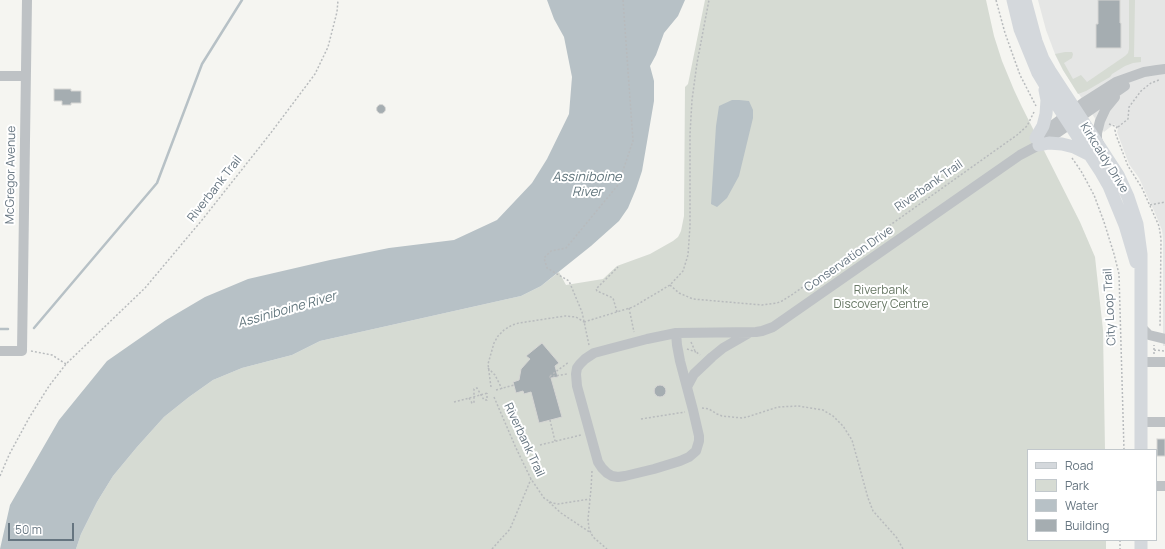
<!DOCTYPE html>
<style>
body{margin:0}
#map{position:relative;width:1165px;height:549px;overflow:hidden;background:#f5f5f1;font-family:Manrope,sans-serif}
canvas{display:block}
.legend{position:absolute;left:1027px;top:449px;width:130px;height:92px;box-sizing:border-box;background:#fff;border:1px solid #c2c8cc;margin:0;padding:5px 7px;list-style:none;font-size:12px;color:#667580}
.legend li{display:flex;align-items:center;gap:8px;height:20px}
.legend b{width:20px;border:1px solid #c2c8cc}
.scale{position:absolute;left:8px;top:523px;width:66px;height:18px;box-sizing:border-box;border:2px solid #667580;border-top:0;padding-left:5px;font-size:12px;line-height:14px;white-space:nowrap;color:#667580;-webkit-text-stroke:3px #fff;paint-order:stroke}
</style>
<div id="map">
<canvas width="1165" height="549"></canvas>
<ul class="legend">
<li><b style="height:5px;background:#d4d8dc"></b>Road</li>
<li><b style="height:11px;background:#d6dbd3"></b>Park</li>
<li><b style="height:11px;background:#b7c1c6"></b>Water</li>
<li><b style="height:11px;background:#a5adb1"></b>Building</li>
</ul>
<div class="scale">50 m</div>
</div>
<script>
const ctx = document.querySelector('canvas').getContext('2d');
ctx.lineJoin = 'round';
function paint(path, color) { ctx.fillStyle = color; ctx.fill(path, 'evenodd'); }
const shape = rows => new Path2D(rows.map(r => 'M' + r).join(''));
function stroke(path, color, width, dash) { ctx.strokeStyle = color; ctx.lineWidth = width; ctx.lineCap = dash ? 'butt' : 'round'; ctx.setLineDash(dash || []); ctx.stroke(path); }
function write(font, color, halo, rows, align = 'center') {
  ctx.font = font + ' Manrope,sans-serif'; ctx.lineWidth = 4; ctx.setLineDash([]); ctx.textBaseline = 'middle'; ctx.strokeStyle = halo; ctx.fillStyle = color; for (const [text, x, y, turn = 0] of rows) {
    ctx.save(); ctx.translate(x, y); ctx.rotate((+turn || 0) * Math.PI / 180); ctx.textAlign = isNaN(turn) ? turn : align; if (halo) ctx.strokeText(text, 0, 0); ctx.fillText(text, 0, 0); ctx.restore();
  }
}
const built = shape([
 [1038,0,1165,0,1165,346,1163,346,1163,238,1162,230,1155,213,1139,178,1129,164,1117,132,1118,129,1114,124,1104,132,1063,70,1055,54,1046,30]
]);
const green = shape([
 [705,0,986,0,994,36,1002,61,1014,90,1022,107,1080,222,1095,257,1103,330,1105,450,1028,450,1028,540,1106,540,1106,549,76,549,81,534,97,502,113,476,137,447,164,417,189,397,213,380,242,368,292,355,320,341,521,296,541,286,559,272,566,285,603,279,617,266,650,254,673,241,678,237,681,231,684,216,685,87,688,84],
 [1129,0,1135,0,1134,57,1141,57,1141,62,1133,63,1125,66,1112,74,1110,77,1086,91,1078,94,1063,70,1055,54,1065,52,1072,52,1073,54,1072,58,1064,63,1073,79,1081,75,1087,82,1125,56,1128,53,1129,49]
]);
const water = shape([
 [547,0,685,0,678,16,664,33,656,55,650,66,654,81,654,101,642,171,636,189,628,208,619,221,591,246,541,286,521,296,320,341,292,355,242,368,213,380,189,397,164,417,137,447,113,476,97,502,81,534,76,549,0,549,10,505,59,420,107,361,166,320,205,297,248,279,330,260,389,248,454,240,497,220,532,183,547,159,569,114,572,77,564,37,554,19],
 [732,100,739,100,749,101,753,110,753,118,739,176,727,198,717,207,711,204,716,126,719,106]
]);
const stream = shape([
 [34,328,157,183,202,64,242,0],
 [0,329,8,329]
]);
const building = shape([
 [1098,0,1120,0,1120,23,1121,23,1121,48,1096,48,1096,24,1098,24,1098,0],
 [54,89,71,89,71,91,81,91,81,103,71,103,71,105,62,105,62,101,54,101,54,89],
 '376.5 109a4.5 4.5 0 1 1 9 0a4.5 4.5 0 1 1-9 0Z',
 [542,343,559,363,555,366,558,377,551,378,562,417,539,423,531,392,524,394,523,391,516,393,513,382,519,380,521,369,530,359,526,356,542,343],
 '654 391a6 6 0 1 1 12 0a6 6 0 1 1-12 0Z',
 [1157,439,1165,439,1165,456,1157,456,1157,439]
]);
const path = shape([
 [996,0,1005,33,1020,75,1036,106],
 [1109,124,1117,127,1115,130,1116,135,1128,166,1142,188,1159,226,1161,239,1160,327],
 [1118,127,1128,119,1129,107,1141,91,1151,83,1159,80],
 [1072,158,1081,171,1094,195,1104,222,1114,254,1119,274,1124,450],
 [1150,205,1165,202],
 [670,285,679,293,693,299,762,305,777,303,782,301,793,294,1017,135,1027,126,1034,112],
 [629,308,634,332],
 [617,312,613,298,597,291,596,289,618,267],
 [584,322,633,307,670,285,683,271,688,255,690,226,690,134,692,100,697,63,709,0],
 [691,342,695,351,700,355],
 [589,345,582,312,569,281,547,268,544,258,551,251,566,248,618,185,633,141,623,0],
 [687,349,696,352],
 [1154,350,1165,351],
 [31,351,52,355,66,364],
 [1154,354,1154,345],
 [488,368,495,375,502,389],
 [550,376,569,362],
 [549,377,567,374],
 [491,387,488,364,494,343,498,336,504,330,512,325,519,323,565,316,576,317,584,322],
 [496,390,514,385],
 [494,397,516,448,531,479,544,498,552,503,558,504,590,499],
 [469,398,472,403,474,403,474,389,477,388,484,400,487,400,487,393],
 [454,402,488,393],
 [702,408,709,409,717,414,722,416,742,418,747,417,778,407,798,406,823,410,833,416,843,426,852,440,868,498,873,511,897,538,903,549],
 [641,419,685,412],
 [550,420,555,441],
 [540,445,581,435],
 [592,471,591,489,588,519,589,529,593,537,607,549],
 [0,476,9,455,29,418,49,386,66,364,145,288,202,220,270,134,315,74,328,47,337,12,338,0],
 [549,502,561,513,591,533],
 [1120,540,1120,549],
 [492,549,510,529,531,479]
]);
const minor = shape([
 [0,76,26,76],
 [1038,136,1083,103,1116,82,1144,72,1157,70,1165,69],
 [1099,144,1097,139,1097,133,1100,121,1106,108,1115,97],
 [1141,327,1149,335,1165,339],
 [676,333,677,345,680,361,693,410,699,436,699,441,696,451,689,457,680,461,654,469,625,476,618,477,612,476,607,473,602,468,598,462,577,386,576,374,577,368,580,364,585,359,594,353,647,339,676,333,756,332,762,331,773,327,1020,155,1039,145,1054,135,1125,86],
 [0,351,22,351,27,0],
 [1141,362,1165,362],
 [687,387,694,374,712,357,723,348,749,333],
 [1141,422,1165,422],
 [1156,486,1165,486]
]);
const major = shape([
 [1013,0,1020,29,1038,73,1059,108,1101,172,1109,186,1125,225,1136,262],
 [1025,0,1036,41,1043,59,1050,71,1118,175,1128,197,1137,224,1141,254,1141,450],
 [1036,138,1043,126,1046,114,1047,100,1045,90],
 [1039,145,1049,143,1062,144,1074,147,1088,154],
 [1141,549,1141,540]
]);
const streetNames = [
 ["Kirkcaldy Drive",1104,158,58],
 ["McGregor Avenue",11,175,-89],
 ["Riverbank Trail",929,186,-35],
 ["Riverbank Trail",215,189,-52],
 ["Conservation Drive",849,259,-35],
 ["City Loop Trail",1110,307,-93],
 ["Riverbank Trail",524,440,65]
];
const parkNames = [
 ["Riverbank",881,291],
 ["Discovery Centre",881,305]
];
const waterNames = [
 ["Assiniboine",587,177],
 ["River",587,192],
 ["Assiniboine River",287,310,-16]
];
paint(built, '#e5e6e5');
paint(green, '#d6dbd3');
paint(water, '#b7c1c6');
stroke(stream, '#b7c1c6', 2.5);
paint(building, '#a5adb1');
stroke(building, '#d6d6d4', 1);
stroke(path, '#b8bbbd', 1.5, [2, 2]);
stroke(minor, '#bec2c5', 10);
stroke(major, '#d4d8dc', 13);
write('12px', '#667580', '#fff', streetNames);
write('12px', '#687865', '#fff', parkNames);
write('italic 13px', '#62767d', '#fff', waterNames);
</script>
